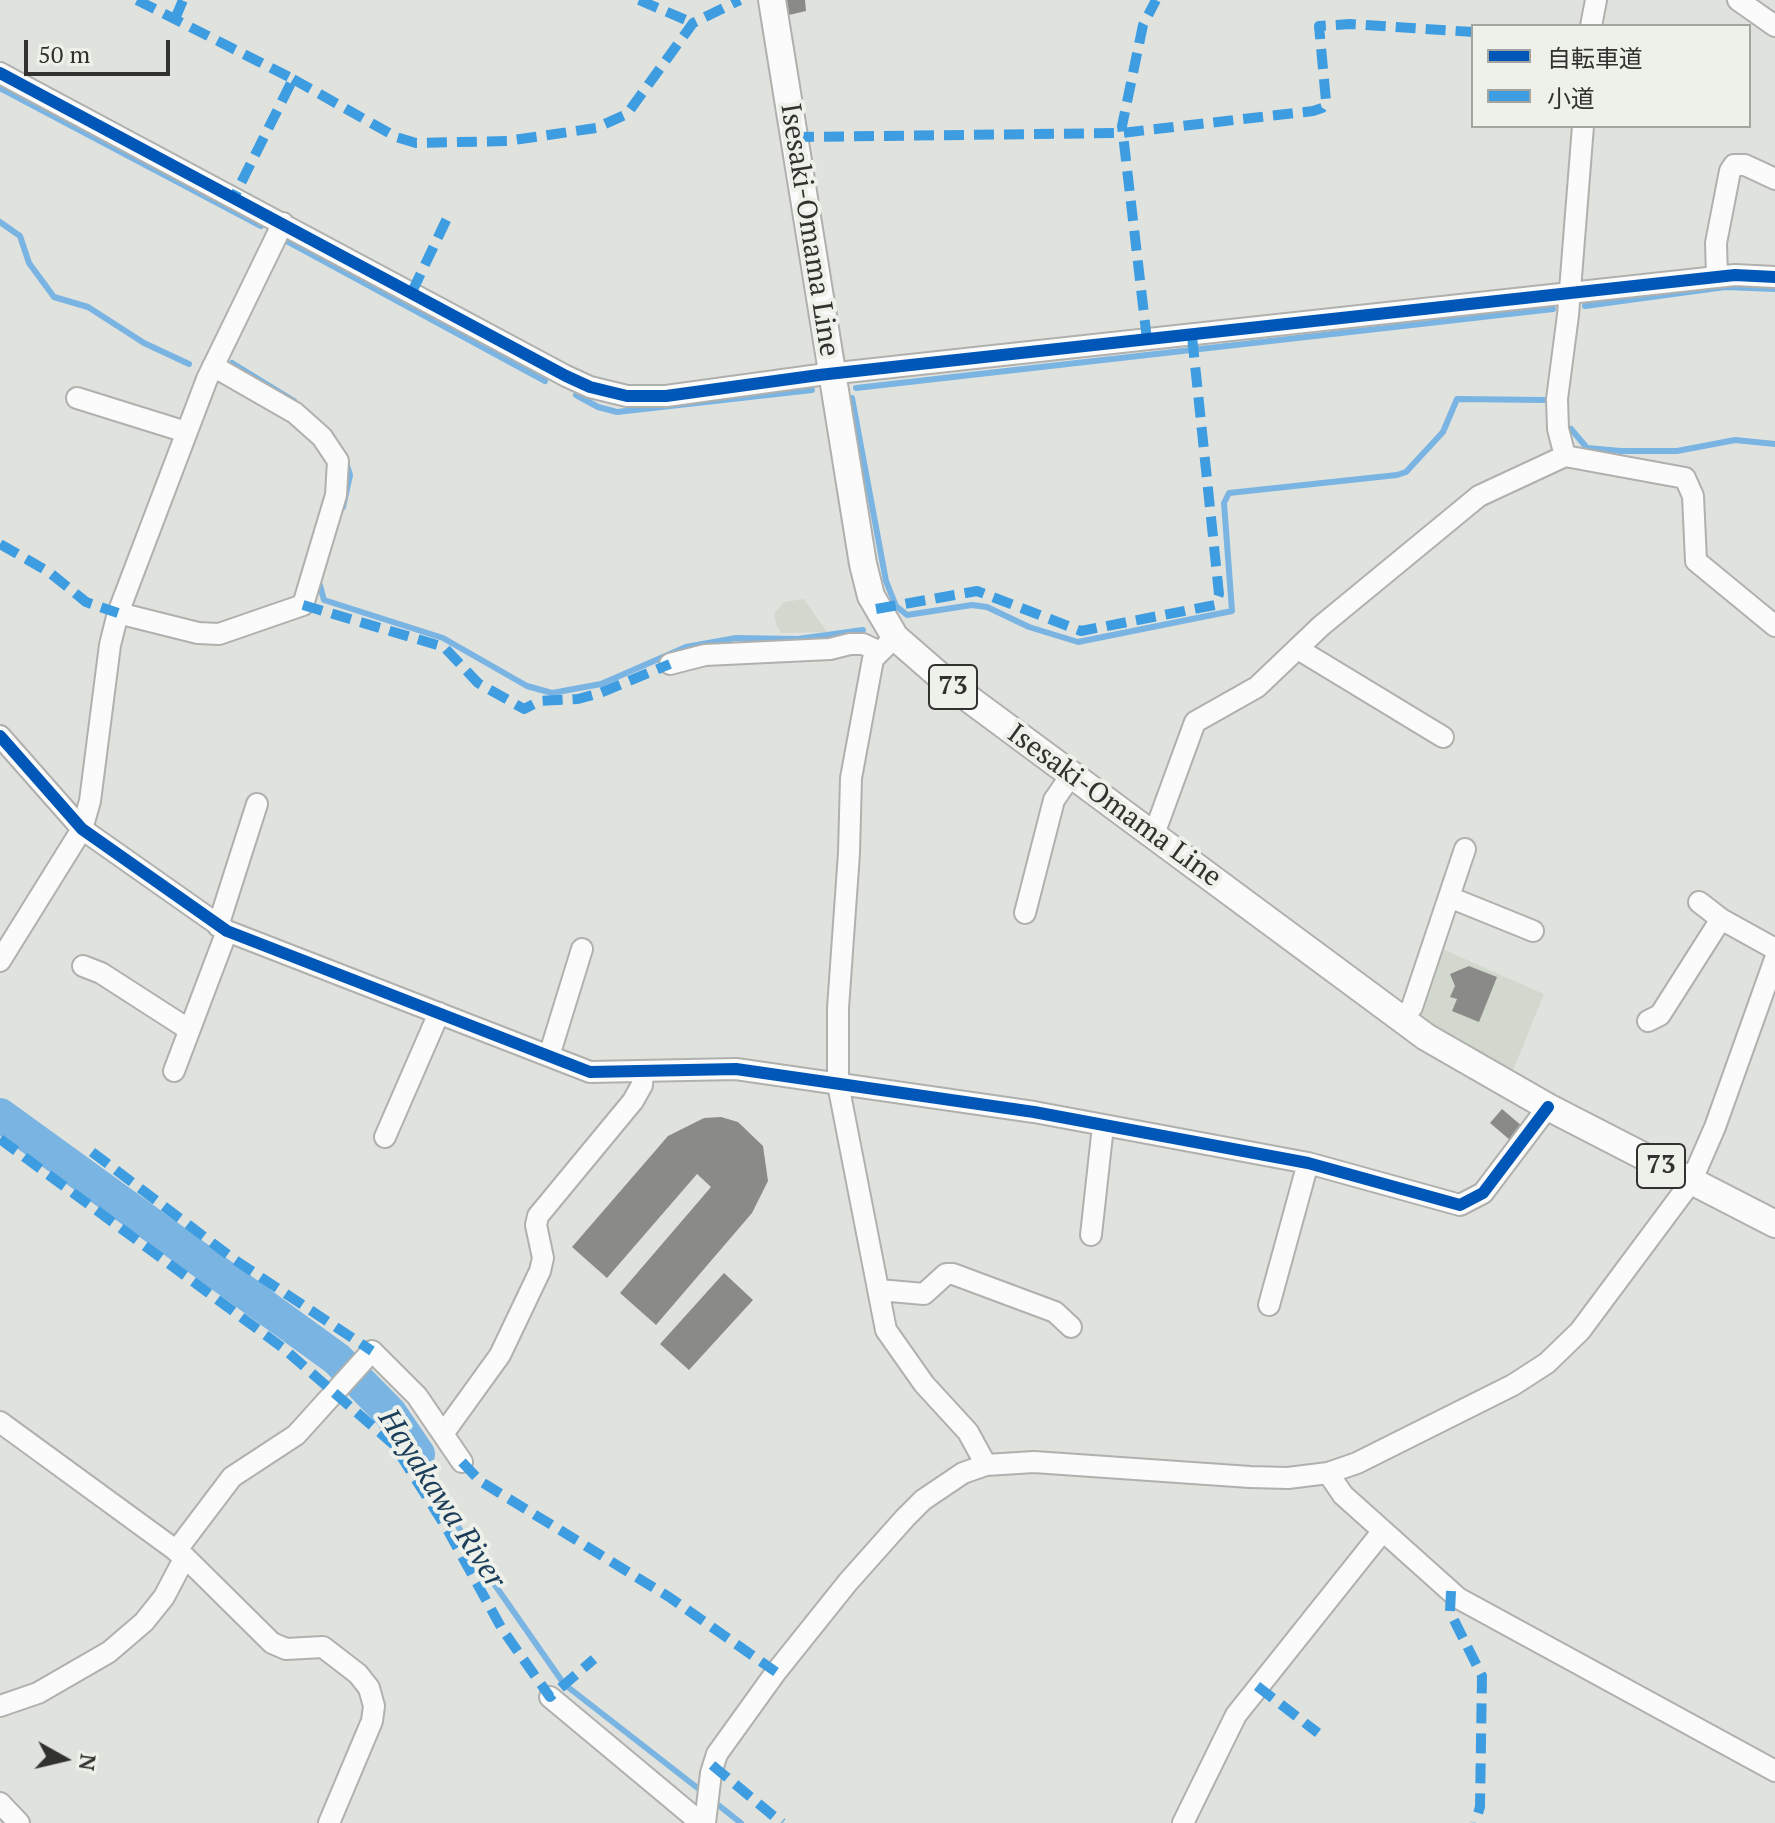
<!DOCTYPE html>
<meta charset="utf-8">
<style>
body{margin:0}
#map{position:relative;width:1775px;height:1823px;overflow:hidden;background:#e0e2de;font-family:"PT Serif","Noto Sans JP",serif}
canvas{display:block}
.legend{position:absolute;left:1471px;top:24px;width:280px;height:104px;box-sizing:border-box;background:#eef1e9;border:2px solid #a2a59f;margin:0;padding:10px 14px;list-style:none;font-size:24px;color:#31322f}
.legend li{display:flex;align-items:center;gap:16px;height:40px}
.legend b{width:40px;border:2px solid #a2a59f}
.north{position:absolute;left:24px;top:1719px;width:80px;height:80px;-webkit-text-stroke:6px #eef1e9;paint-order:stroke;rotate:98deg;font-size:22px;font-weight:700;line-height:32px;text-align:center;color:#31322f}
.north::after{content:'';display:block;margin:auto;width:28px;height:36px;background:#31322f;clip-path:polygon(50% 0,100% 100%,50% 72%,0 100%)}
.scale{position:absolute;left:24px;top:40px;width:146px;height:36px;box-sizing:border-box;border:4px solid #31322f;border-top:0;padding-left:10px;font-size:24px;line-height:28px;white-space:nowrap;color:#31322f;-webkit-text-stroke:6px #eef1e9;paint-order:stroke}
</style>
<div id="map">
<canvas width="1775" height="1823"></canvas>
<ul class="legend">
<li><b style="height:10px;background:#0057b8"></b>自転車道</li>
<li><b style="height:10px;background:#3e9de1"></b>小道</li>
</ul>
<div class="north">N</div>
<div class="scale">50 m</div>
</div>
<script>
const ctx = document.querySelector('canvas').getContext('2d');
ctx.lineJoin = 'round';
function paint(path, color) { ctx.fillStyle = color; ctx.fill(path, 'evenodd'); }
const shape = rows => new Path2D(rows.map(r => 'M' + r).join(''));
function stroke(path, color, width, dash) { ctx.strokeStyle = color; ctx.lineWidth = width; ctx.lineCap = dash ? 'butt' : 'round'; ctx.setLineDash(dash || []); ctx.stroke(path); }
function write(font, color, halo, rows, align = 'center') {
  ctx.font = font + ' "PT Serif",serif'; ctx.lineWidth = 8; ctx.setLineDash([]); ctx.textBaseline = 'middle'; ctx.strokeStyle = halo; ctx.fillStyle = color; for (const [text, x, y, turn = 0] of rows) {
    ctx.save(); ctx.translate(x, y); ctx.rotate((+turn || 0) * Math.PI / 180); ctx.textAlign = isNaN(turn) ? turn : align; if (halo) ctx.strokeText(text, 0, 0); ctx.fillText(text, 0, 0); ctx.restore();
  }
}
const built = shape([
 [804,599,827,632,782,633,777,627,774,614,784,602],
 [1438,947,1544,994,1512,1073,1432,1026,1416,1012]
]);
const stream = shape([
 [0,88,261,226],
 [0,222,20,236,29,263,54,297,88,307,144,343,189,364],
 [285,240,545,381],
 [1585,306,1725,287,1775,289],
 [232,363,294,401],
 [856,388,1553,309],
 [576,395,598,407,617,412,812,390],
 [852,398,886,581,896,606,907,615,972,605,987,607,1029,627,1078,642,1232,611,1224,503,1229,493,1397,475,1406,472,1443,432,1457,399,1545,400],
 [1571,429,1587,448,1621,451,1677,451,1735,440,1775,444],
 [343,507,350,475,344,456],
 [319,582,324,600,443,638,527,686,552,693,601,684,686,647,736,638,798,639,863,630],
 [418,1454,474,1555,564,1684,704,1793],
 [712,1800,741,1823]
]);
const river = shape([
 [0,1115,337,1359,390,1413,418,1454]
]);
const building = shape([
 [787,0,805,0,806,11,789,15],
 [1469,966,1497,977,1479,1022,1452,1011,1457,999,1450,997,1455,986,1450,974],
 [1502,1109,1522,1126,1510,1140,1490,1123],
 [721,1117,738,1122,763,1146,768,1181,752,1213,656,1325,620,1293,711,1187,697,1174,607,1278,572,1247,668,1136,704,1118],
 [724,1273,753,1300,689,1370,660,1344]
]);
const minor = shape([
 [1738,0,1775,26],
 [1591,26,1596,0],
 [0,73,566,376,590,387,627,396,666,396,819,375,1735,275,1775,277],
 [1717,277,1716,243,1730,171,1734,165,1745,165,1775,179],
 [77,398,186,432],
 [1565,456,1558,429,1557,399,1568,315,1583,126],
 [118,613,198,633,219,634,303,605,336,495,338,461,322,437,295,413,213,366],
 [895,637,873,659,851,778,849,853,838,1008,838,1084,886,1330,924,1384,968,1432,986,1465],
 [1298,649,1443,737],
 [670,664,705,655,830,649,850,644,863,644,878,651],
 [0,736,82,829,227,931,590,1072,736,1069,1034,1112,1308,1163,1460,1205,1483,1193,1548,1107],
 [1154,834,1195,722,1257,687,1321,626,1479,496,1565,456,1685,478,1693,496,1696,561,1775,626],
 [1449,897,1533,931],
 [1699,902,1721,919,1775,949],
 [1025,913,1054,800,1072,774],
 [218,926,257,804],
 [0,961,82,829,90,801,110,645,118,613,207,379,283,223],
 [83,966,101,973,188,1029],
 [1402,1020,1412,1007,1465,849],
 [1648,1021,1660,1015,1721,919],
 [549,1056,582,949],
 [174,1071,227,931],
 [385,1137,439,1013],
 [1091,1235,1103,1126],
 [879,1290,924,1294,946,1274,953,1274,1055,1312,1071,1327],
 [1269,1305,1308,1163],
 [0,1422,185,1557,272,1643,286,1649,323,1647,358,1674,369,1688,374,1706,372,1721,329,1823],
 [443,1434,500,1355,540,1271,543,1258,536,1225,538,1216,633,1101,642,1085,643,1072],
 [1328,1473,1343,1495,1458,1598,1775,1771],
 [176,1551,232,1477,296,1435,372,1351,417,1396,462,1462],
 [550,1697,701,1823],
 [0,1706,38,1693,109,1652,144,1622,164,1597,185,1557],
 [0,1803,19,1823],
 [705,1823,711,1773,717,1754,776,1672,848,1582,905,1518,923,1500,963,1473,986,1465,1034,1462,1250,1477,1288,1478,1328,1473,1357,1463,1513,1385,1547,1363,1580,1331,1691,1182,1715,1127,1775,959],
 [1183,1823,1236,1715,1382,1532]
]);
const major = shape([
 [772,0,863,564,871,596,895,637,949,684,1426,1037,1548,1107,1775,1224]
]);
const quiet = shape([
 [137,0,293,79,234,197],
 [639,0,693,23],
 [175,19,183,0],
 [293,79,396,137,416,143,507,141,596,128,627,114,693,23,740,0],
 [794,137,1121,133,1313,111,1322,108,1326,101,1319,26,1350,24,1473,32],
 [412,292,450,212],
 [1147,340,1122,126,1143,25,1156,0],
 [0,544,49,572,86,602,118,613],
 [303,605,444,647,478,683,524,709,540,701,578,699,600,693,670,664],
 [876,609,977,591,1081,631,1215,605,1219,594,1192,336],
 [0,1139,283,1348,394,1445,447,1529,502,1629,550,1697,594,1659],
 [92,1152,235,1260,372,1351],
 [462,1462,480,1481,669,1597,776,1672],
 [1451,1591,1450,1612,1482,1676,1480,1807,1475,1823],
 [1257,1686,1318,1733],
 [712,1765,782,1823]
]);
const cycleway = shape([
 [0,73,566,376,590,387,627,396,666,396,819,375,1735,275,1775,277],
 [0,736,82,829,227,931,590,1072,736,1069,1034,1112,1308,1163,1460,1205,1483,1193,1548,1107]
]);
const shields = [
 [953,687,48],
 [1661,1166,48]
];
const shieldNames = [
 ["73",953,687],
 ["73",1661,1166]
];
const streetNames = [
 ["Isesaki-Omama Line",809,230,81],
 ["Isesaki-Omama Line",1114,806,36]
];
const waterNames = [
 ["Hayakawa River",441,1499,57]
];
paint(built, '#d3d8ce');
stroke(stream, '#7ab4e3', 6);
stroke(river, '#7ab4e3', 34);
paint(building, '#8a8b88');
stroke(minor, '#b0b1ae', 24);
stroke(major, '#b0b1ae', 30);
stroke(minor, '#fafbfa', 20);
stroke(major, '#fafbfa', 26);
stroke(quiet, '#3e9de1', 10, [20, 10]);
stroke(cycleway, '#0057b8', 12);
for (const [x, y, w] of shields) { const box = new Path2D(); box.roundRect(x - w / 2, y - 22, w, 44, 6); ctx.fillStyle = '#eef1e9'; ctx.fill(box); stroke(box, '#31322f', 2); }
write('bold 26px', '#31322f', null, shieldNames);
write('28px', '#31322f', '#eef1e9', streetNames);
write('italic 30px', '#1b3d5a', '#eef1e9', waterNames);
</script>
